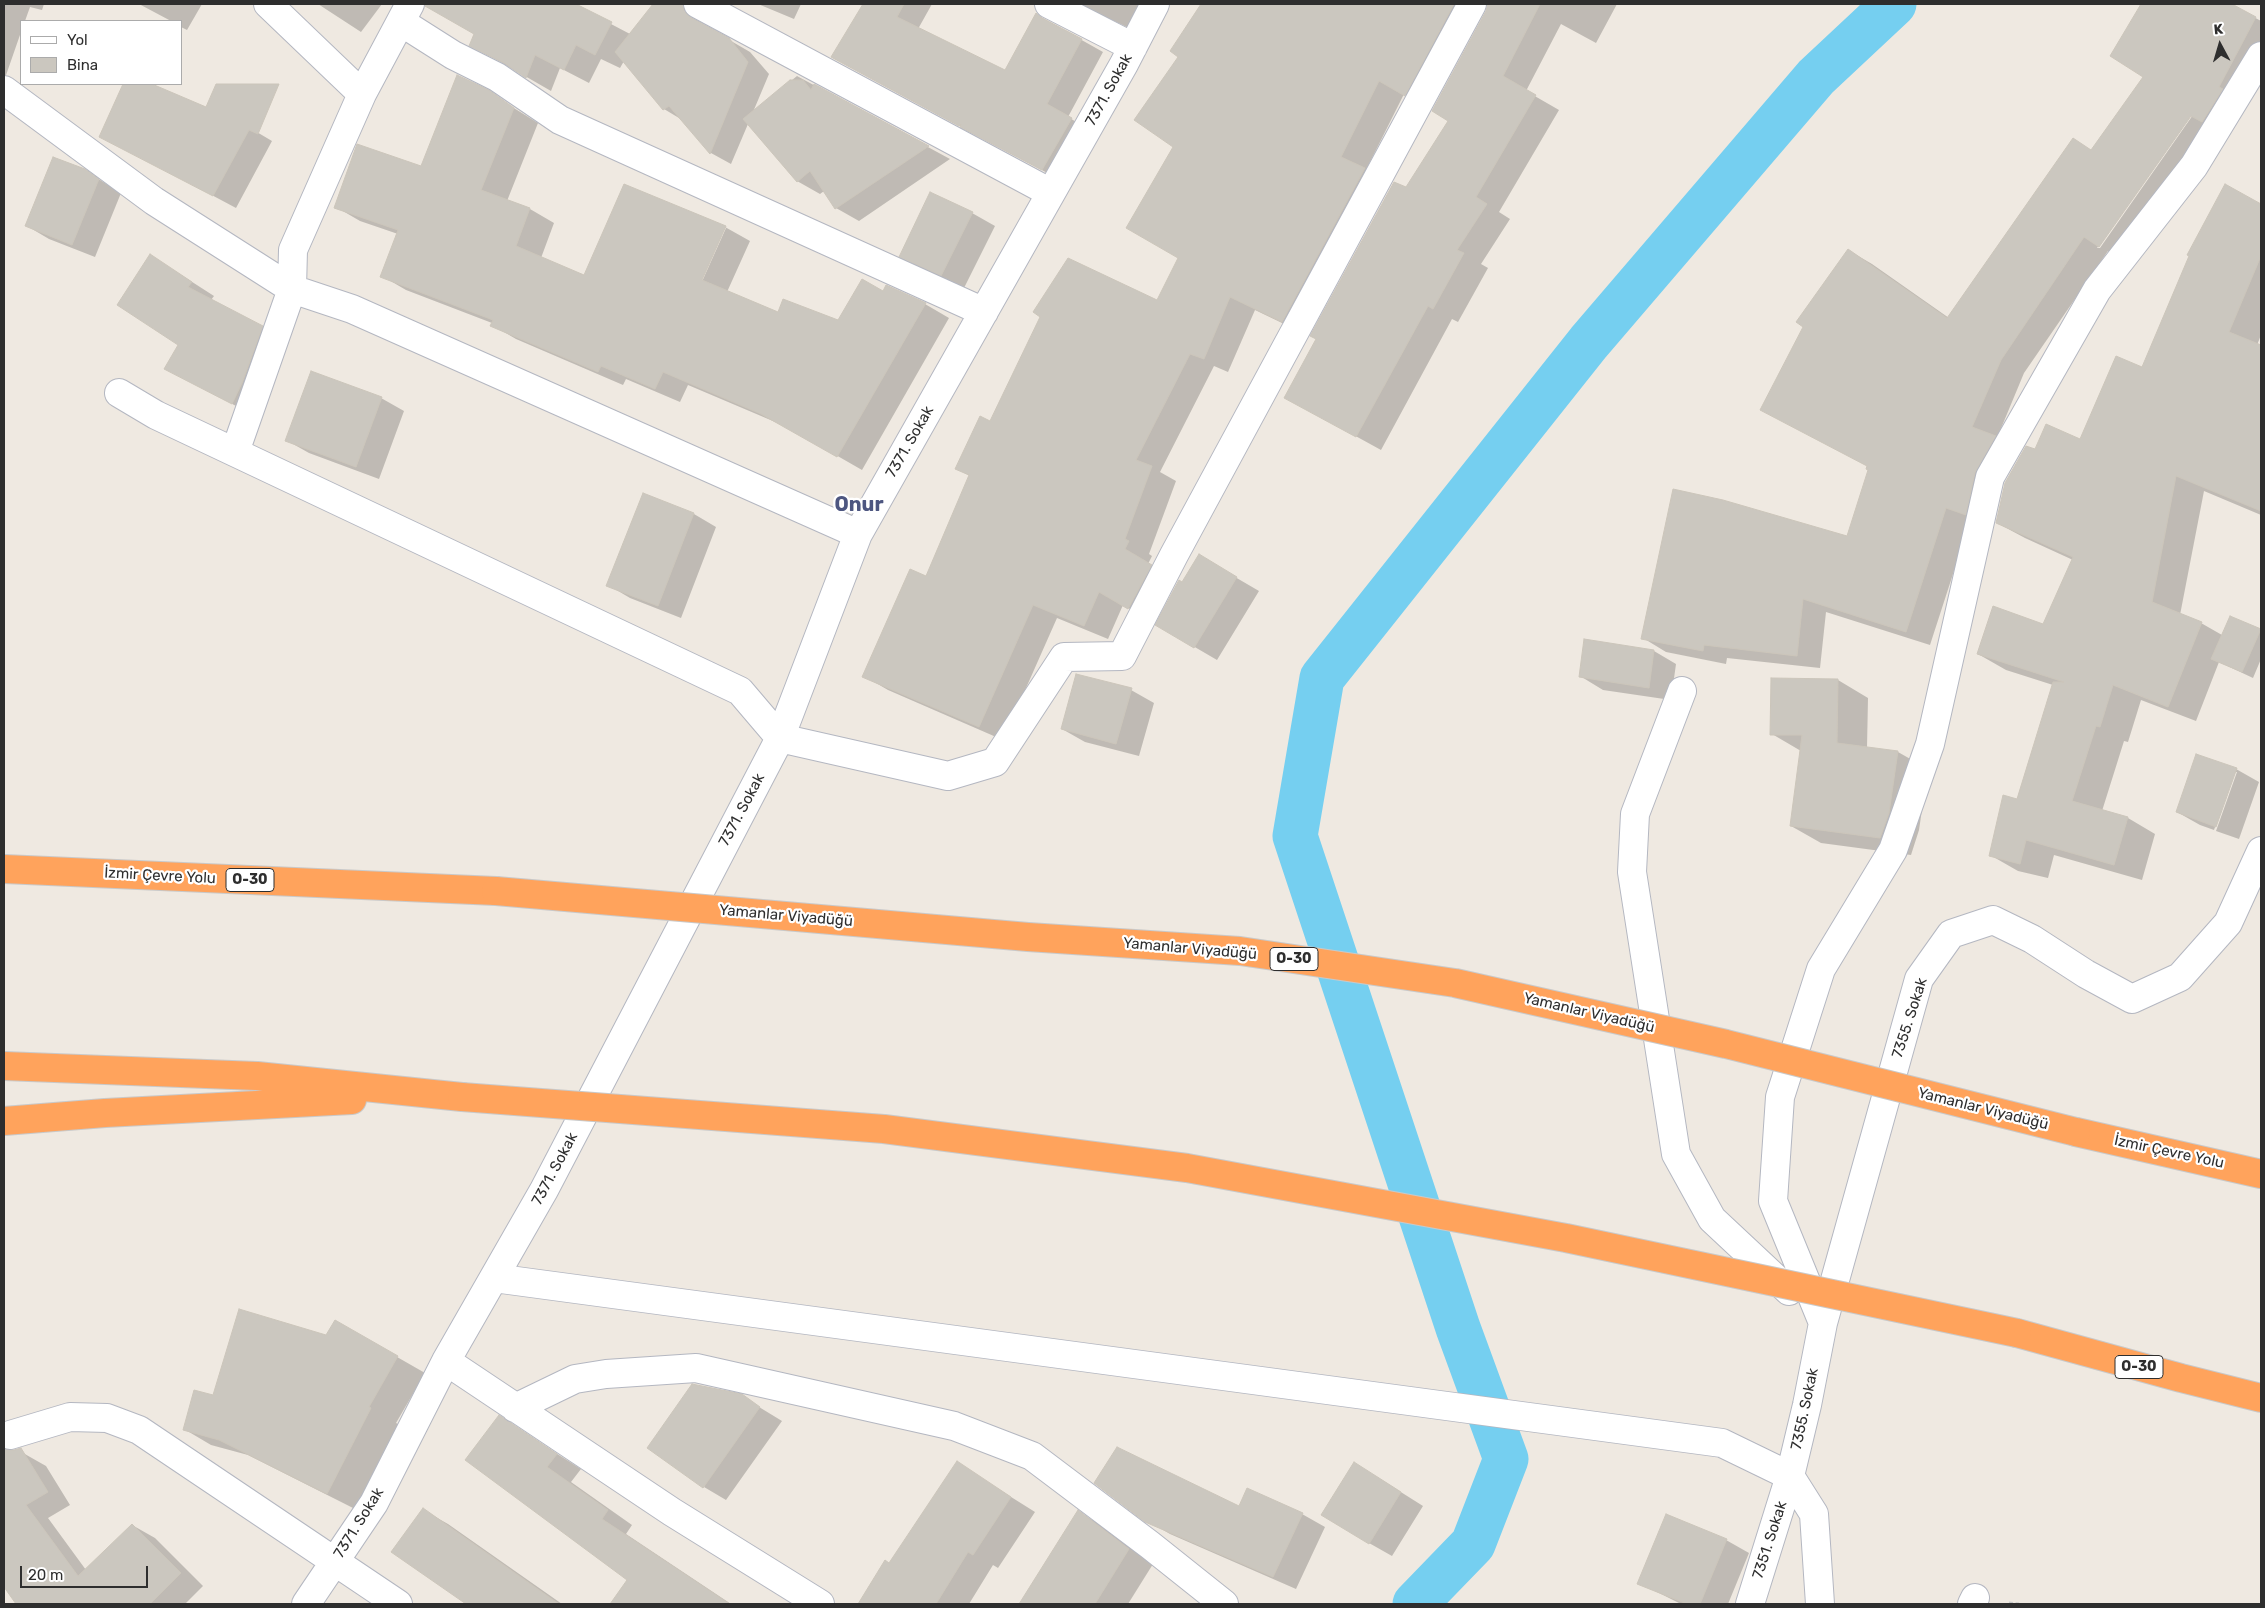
<!DOCTYPE html>
<meta charset="utf-8">
<style>
body{margin:0}
#map{position:relative;width:2265px;height:1608px;overflow:hidden;background:#efe9e1;font-family:Rubik,sans-serif}
canvas{display:block}
.frame{position:absolute;inset:0;border:5px solid #2e2e2e;pointer-events:none}
.legend{position:absolute;left:20px;top:20px;width:162px;height:65px;box-sizing:border-box;background:#fff;border:1px solid #ababab;margin:0;padding:6px 9px;list-style:none;font-size:15px;color:#2e2e2e}
.legend li{display:flex;align-items:center;gap:10px;height:25px}
.legend b{width:25px;border:1px solid #ababab}
.north{position:absolute;left:2195px;top:20px;width:50px;height:50px;-webkit-text-stroke:4px #fff;paint-order:stroke;rotate:354deg;font-size:14px;font-weight:700;line-height:20px;text-align:center;color:#2e2e2e}
.north::after{content:'';display:block;margin:auto;width:18px;height:22px;background:#2e2e2e;clip-path:polygon(50% 0,100% 100%,50% 72%,0 100%)}
.scale{position:absolute;left:20px;top:1566px;width:128px;height:22px;box-sizing:border-box;border:2px solid #2e2e2e;border-top:0;padding-left:6px;font-size:15px;line-height:18px;white-space:nowrap;color:#2e2e2e;-webkit-text-stroke:4px #fff;paint-order:stroke}
</style>
<div id="map">
<canvas width="2265" height="1608"></canvas>
<div class="frame"></div>
<ul class="legend">
<li><b style="height:6px;background:#fff"></b>Yol</li>
<li><b style="height:14px;background:#cbc7bf"></b>Bina</li>
</ul>
<div class="north">K</div>
<div class="scale">20 m</div>
</div>
<script>
const ctx = document.querySelector('canvas').getContext('2d');
ctx.lineJoin = 'round';
function paint(path, color) { ctx.fillStyle = color; ctx.fill(path, 'evenodd'); }
const shape = rows => new Path2D(rows.map(r => 'M' + r).join(''));
function stroke(path, color, width, dash) { ctx.strokeStyle = color; ctx.lineWidth = width; ctx.lineCap = dash ? 'butt' : 'round'; ctx.setLineDash(dash || []); ctx.stroke(path); }
function write(font, color, halo, rows, align = 'center') {
  ctx.font = font + ' Rubik,sans-serif'; ctx.lineWidth = 4.5; ctx.setLineDash([]); ctx.textBaseline = 'middle'; ctx.strokeStyle = halo; ctx.fillStyle = color; for (const [text, x, y, turn = 0] of rows) {
    ctx.save(); ctx.translate(x, y); ctx.rotate((+turn || 0) * Math.PI / 180); ctx.textAlign = isNaN(turn) ? turn : align; if (halo) ctx.strokeText(text, 0, 0); ctx.fillText(text, 0, 0); ctx.restore();
  }
}
const shadow = shape([
 [4,4,44,4,42,10,30,7,25,21,21,21,21,32,4,81],
 [139,4,202,4,187,30,181,27,181,21,171,21],
 [318,4,382,4,361,32],
 [434,4,573,4,630,34,688,16,750,52,769,74,753,112,797,76,950,159,859,221,836,208,824,191,820,194,797,181,748,124,731,164,711,153,684,121,664,109,624,61,620,68,601,59,589,83,560,68,551,91,471,45,475,33,431,8],
 [758,4,801,4,794,19],
 [865,4,932,4,918,29,1006,71,1037,15,1103,52,1068,117,1093,132,1064,182,832,57],
 [1078,4,1157,4,1131,29],
 [1203,4,1489,4,1482,10,1429,108,1404,94,1366,170,1389,183,1307,335,1255,310,1228,372,1214,366,1160,472,1176,481,1149,554,1152,556,1148,564,1175,579,1153,622,1123,605,1108,639,1057,618,1003,740,888,690,864,676,926,577,970,476,957,469,991,422,1157,301,1180,258,1175,147,1179,56,1171,51],
 [1489,4,1617,4,1596,43,1561,24,1526,91,1559,110,1499,212,1510,219,1481,264,1488,268,1458,322,1452,319,1381,450,1310,411,1406,189,1450,121],
 [2138,4,2230,4,2261,21,2261,65,2123,260,2108,251,2024,373,1997,438,1930,645,1826,612,1820,668,1727,658,1726,664,1666,652,1643,638,1848,538,1870,470,1868,466,1762,410,1848,250,1872,264,1949,318,2092,151,2145,77,2141,6],
 [2193,110,2195,112,2100,248,2097,248],
 [125,84,149,84,250,128,272,141,236,208,101,136],
 [488,92,538,123,507,201,530,209,554,223,541,258,585,277,725,227,750,241,727,292,778,314,839,321,884,293,925,304,949,318,862,470,787,427,688,385,680,402,626,379,623,385,516,339,492,325,492,323,406,290,382,276,398,234,360,221,336,207,421,168],
 [724,228,726,228,700,286,698,285],
 [84,170,121,193,95,257,49,239,27,226],
 [2225,186,2261,205,2261,335,2257,345,2261,347,2261,515,2204,491,2180,615,2201,623,2222,635,2260,630,2261,659,2253,678,2219,662,2196,721,2141,700,2128,742,2124,741,2102,811,2128,818,2155,834,2142,880,2054,855,2048,878,2018,871,1990,855,2017,800,2053,685,2006,670,1978,654,2044,625,2073,560,2025,538,1997,523,2036,450,2081,440,2142,368],
 [972,213,995,226,964,288,923,269,901,256],
 [172,269,214,296,211,300,285,340,255,416,166,369,179,344],
 [381,398,404,411,379,479,309,453,286,440],
 [644,494,694,514,716,527,681,618,630,598,608,585],
 [1199,556,1259,591,1217,660,1157,625],
 [1585,641,1654,651,1676,664,1671,700,1603,690,1580,676],
 [1838,680,1868,698,1867,748,1898,752,1928,769,1919,830,1911,855,1821,843,1791,826,1801,751,1772,734],
 [1131,690,1154,703,1139,756,1085,742,1062,729],
 [2236,769,2259,782,2239,839,2216,831,2237,772,2234,772,2214,830,2200,825,2177,812],
 [336,1322,425,1373,396,1423,398,1424,355,1509,248,1455,211,1445,184,1429,214,1397,327,1337],
 [741,1396,782,1421,726,1500,704,1487],
 [499,1417,581,1469,571,1482,632,1525,626,1534,731,1604,611,1604,629,1580],
 [23,1453,46,1466,70,1505,48,1518,86,1570,132,1525,155,1538,203,1586,185,1604,18,1604,4,1585,4,1465],
 [957,1463,1035,1512,998,1568,993,1565,969,1604,859,1604,886,1562,890,1564],
 [1377,1477,1423,1506,1392,1556,1369,1543],
 [1239,1507,1302,1514,1325,1527,1296,1589,1170,1534,1146,1520],
 [423,1510,448,1524,562,1604,468,1604,393,1552],
 [1078,1512,1103,1526,1153,1564,1128,1604,1021,1604],
 [1726,1540,1749,1553,1728,1604,1681,1604,1639,1583]
]);
const canal = shape([
 [1415,1604,1473,1544,1506,1459,1458,1328,1295,836,1322,678,1589,342,1816,77,1894,4]
]);
const building = shape([
 [426,4,576,4,612,22,595,55,576,45,564,70,535,55,526,78,504,63,469,46,474,34,425,6,426,4],
 [653,4,682,4,685,12,690,17,729,38,748,62,710,154,669,106,663,110,615,52,653,4],
 [863,4,904,4,897,17,1005,70,1036,13,1042,18,1082,39,1047,104,1072,118,1042,170,960,127,961,124,959,126,831,57,863,4],
 [1201,4,1454,4,1405,96,1379,81,1341,157,1365,168,1282,322,1230,297,1204,359,1190,354,1136,460,1152,466,1125,539,1129,541,1125,549,1152,565,1128,609,1099,592,1084,626,1033,605,979,727,862,677,910,569,926,576,969,475,955,469,980,416,990,421,1040,317,1033,312,1068,258,1157,300,1178,258,1126,228,1173,147,1134,120,1178,57,1170,51,1201,4],
 [1488,4,1540,4,1503,76,1536,95,1476,197,1487,204,1457,250,1464,253,1433,309,1428,306,1356,437,1284,398,1316,339,1310,336,1394,182,1406,187,1448,121,1432,111,1486,11,1488,4],
 [2141,4,2232,4,2256,17,2219,87,2223,89,2202,122,2191,116,2099,247,2084,237,2001,360,1972,427,1996,436,1975,473,1966,515,1946,508,1906,632,1803,599,1797,656,1704,645,1703,651,1641,639,1673,489,1723,500,1847,536,1868,470,1866,469,1867,466,1760,410,1803,327,1796,322,1848,249,1947,318,2073,138,2091,150,2143,77,2110,56,2141,4],
 [457,75,489,90,514,108,481,190,530,208,516,246,584,275,624,184,726,226,702,280,778,312,783,299,838,320,862,279,883,291,886,285,926,303,837,457,761,414,663,372,655,389,601,366,598,372,490,326,493,320,380,277,398,230,334,208,357,144,421,166,457,75],
 [790,80,803,80,811,90,814,84,929,146,835,209,810,171,797,182,743,119,790,80],
 [123,84,152,84,206,107,216,84,279,84,258,134,249,130,213,196,99,137,123,84],
 [53,157,85,169,99,179,72,245,25,226,53,157],
 [2225,184,2261,204,2261,256,2229,332,2261,345,2261,511,2176,476,2152,602,2202,622,2168,707,2113,685,2100,727,2096,726,2072,801,2128,817,2114,865,2026,840,2020,864,1989,856,2003,795,2017,799,2053,682,2064,682,1977,654,1993,606,2043,624,2073,557,1996,523,2005,483,2026,446,2035,449,2046,424,2080,439,2116,356,2142,367,2189,256,2187,255,2225,184],
 [930,192,973,212,941,276,899,257,930,192],
 [150,254,192,282,188,287,263,326,242,383,232,404,164,369,178,345,117,305,150,254],
 [311,371,382,397,356,467,285,441,311,371],
 [643,493,694,513,658,606,606,586,643,493],
 [1199,554,1237,577,1194,648,1155,625,1179,580,1182,582,1199,554],
 [2230,616,2261,629,2242,672,2211,659,2230,616],
 [1584,639,1654,650,1649,688,1579,677,1584,639],
 [1076,674,1132,688,1116,744,1061,729,1076,674],
 [1771,678,1838,679,1837,743,1898,751,1889,813,1880,838,1790,826,1802,735,1770,735,1771,678],
 [2196,754,2237,768,2216,827,2176,812,2196,754],
 [239,1309,326,1335,335,1320,398,1356,369,1407,371,1408,327,1494,219,1440,183,1430,194,1390,213,1395,239,1309],
 [692,1384,742,1394,760,1407,703,1488,647,1448,692,1384],
 [499,1415,557,1454,547,1467,608,1510,602,1519,730,1604,610,1604,627,1580,465,1460,499,1415],
 [1117,1447,1239,1506,1247,1488,1303,1513,1273,1577,1145,1522,1094,1483,1117,1447],
 [21,1448,48,1492,26,1505,78,1576,132,1524,181,1573,150,1604,16,1604,4,1587,4,1449,14,1450,21,1448],
 [957,1461,1011,1497,973,1555,968,1552,936,1604,858,1604,885,1560,889,1563,957,1461],
 [1354,1462,1401,1492,1369,1544,1321,1515,1354,1462],
 [423,1508,559,1604,466,1604,391,1552,423,1508],
 [1078,1510,1129,1549,1095,1604,1019,1604,1078,1510],
 [1666,1514,1727,1539,1700,1604,1687,1604,1637,1584,1666,1514]
]);
const path = shape([
 [2009,1603,2019,1604]
]);
const minor = shape([
 [268,4,362,94],
 [698,4,1051,193],
 [1049,4,1133,47],
 [401,22,453,55,497,77,560,120,984,312],
 [4,90,154,201,292,289,352,309,858,534],
 [119,393,156,415,740,691,780,738,948,776,995,762,1064,657,1122,656,1174,555,1472,4],
 [235,452,292,289,293,250,362,94,410,4],
 [1682,691,1635,814,1632,872,1676,1154,1712,1219,1789,1291],
 [494,1278,1722,1443,1790,1476,1814,1514,1820,1604],
 [1823,1323,1773,1201,1780,1097,1821,969,1893,850,1930,744,1990,477,2097,290,2194,166,2261,56],
 [446,1361,672,1512,820,1604],
 [515,1408,575,1379,606,1374,696,1368,954,1426,1032,1456,1150,1545,1224,1604],
 [10,1435,70,1417,107,1418,139,1430,398,1604],
 [306,1604,374,1503,446,1361,544,1190,780,738,858,534,1124,64,1155,4],
 [1750,1604,1790,1476,1807,1405,1823,1323,1919,979,1951,934,1993,920,2032,939,2086,974,2132,999,2180,977,2228,923,2261,851],
 [1972,1604,1975,1598]
]);
const highway = shape([
 [4,869,496,891],
 [4,1066,257,1076,462,1097],
 [4,1121,105,1113,352,1100],
 [2076,1132,2261,1174],
 [2017,1333,2181,1378,2261,1398]
]);
const highwayBridge = shape([
 [496,891,1028,937,1240,951,1455,983,1726,1044,2076,1132],
 [462,1097,884,1129,1187,1168,1566,1238,2017,1333]
]);
const shields = [
 [250,880,48],
 [1294,959,48],
 [2139,1367,48]
];
const shieldNames = [
 ["O-30",250,880],
 ["O-30",1294,959],
 ["O-30",2139,1367]
];
const streetNames = [
 ["7371. Sokak",1109,90,-61],
 ["7371. Sokak",910,442,-60],
 ["7371. Sokak",742,810,-62],
 ["İzmir Çevre Yolu",160,876,3],
 ["Yamanlar Viyadüğü",786,916,5],
 ["Yamanlar Viyadüğü",1190,949,5],
 ["Yamanlar Viyadüğü",1589,1013,13],
 ["7355. Sokak",1910,1018,-72],
 ["Yamanlar Viyadüğü",1983,1109,14],
 ["İzmir Çevre Yolu",2169,1152,12],
 ["7371. Sokak",555,1169,-62],
 ["7355. Sokak",1805,1409,-78],
 ["7371. Sokak",359,1523,-58],
 ["7351. Sokak",1770,1540,-72]
];
const districtNames = [
 ["Onur",859,505]
];
paint(shadow, '#0003');
stroke(canal, '#75cff0', 45);
paint(building, '#cbc7bf');
stroke(building, '#cbc5ba', 1);
stroke(minor, '#b4b7c1', 30);
stroke(highway, '#c9c9c9', 30);
stroke(path, '#c9c9c9', 3, [4, 2.5]);
stroke(minor, '#fff', 28);
stroke(highway, '#ffa35c', 28);
stroke(highwayBridge, '#c9c9c9', 30, []);
stroke(highwayBridge, '#ffa35c', 28);
for (const [x, y, w] of shields) { const box = new Path2D(); box.roundRect(x - w / 2, y - 11.5, w, 23, 4); ctx.fillStyle = '#fff'; ctx.fill(box); stroke(box, '#2e2e2e', 1); }
write('bold 14px', '#2e2e2e', null, shieldNames);
write('15px', '#2e2e2e', '#fff', streetNames);
write('bold 20px', '#4d5680', '#fff', districtNames);
</script>
